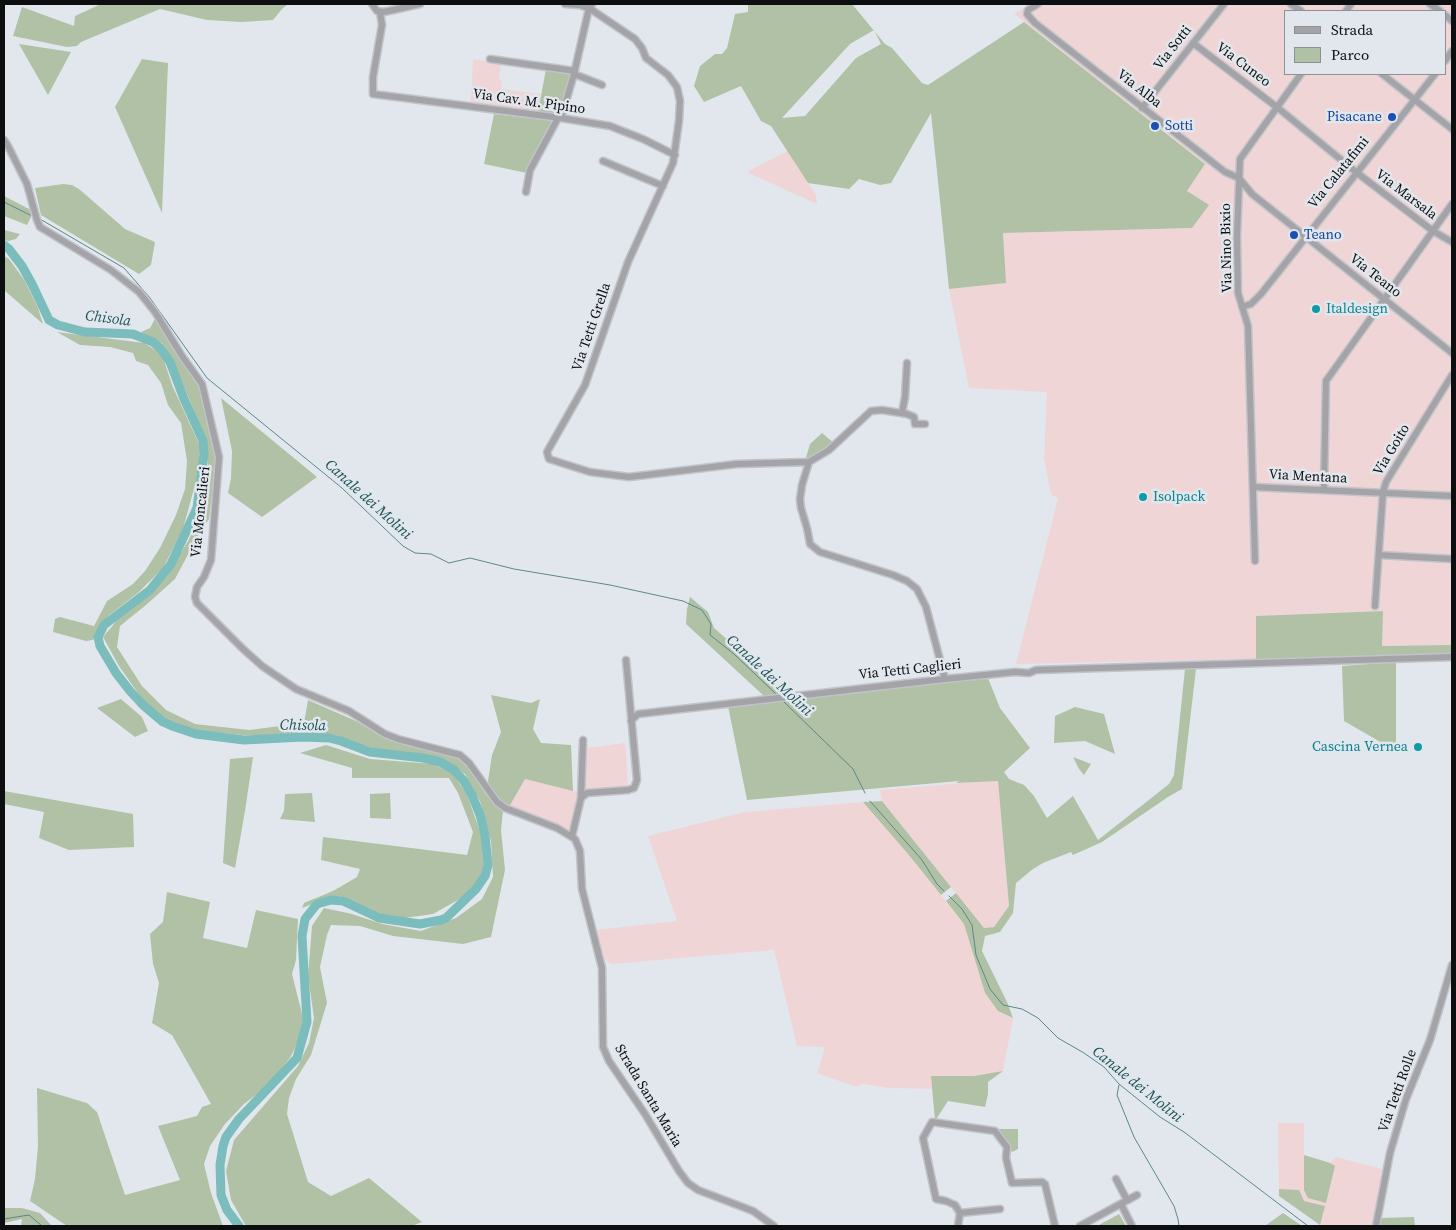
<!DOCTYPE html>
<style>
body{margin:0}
#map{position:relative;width:1456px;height:1230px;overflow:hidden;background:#e2e7ee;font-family:"Source Serif 4",serif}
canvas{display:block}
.frame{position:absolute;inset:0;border:5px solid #0d0e10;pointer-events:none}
.legend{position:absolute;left:1284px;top:10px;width:162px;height:65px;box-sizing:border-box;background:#e2e7ee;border:1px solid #8d9095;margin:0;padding:6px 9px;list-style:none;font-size:15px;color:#0d0e10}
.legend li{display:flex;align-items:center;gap:10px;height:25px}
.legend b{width:25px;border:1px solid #8d9095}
</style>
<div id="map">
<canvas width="1456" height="1230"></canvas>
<div class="frame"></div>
<ul class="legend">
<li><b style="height:6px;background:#a4a3a7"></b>Strada</li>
<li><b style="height:14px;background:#b1c1a5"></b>Parco</li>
</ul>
</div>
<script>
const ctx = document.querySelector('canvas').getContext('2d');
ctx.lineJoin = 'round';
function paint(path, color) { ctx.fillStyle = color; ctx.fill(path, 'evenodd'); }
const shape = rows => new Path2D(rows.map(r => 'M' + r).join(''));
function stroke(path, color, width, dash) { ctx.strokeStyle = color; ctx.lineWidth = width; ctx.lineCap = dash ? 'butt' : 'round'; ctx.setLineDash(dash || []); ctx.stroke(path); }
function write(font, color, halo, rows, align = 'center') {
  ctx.font = font + ' "Source Serif 4",serif'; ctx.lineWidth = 5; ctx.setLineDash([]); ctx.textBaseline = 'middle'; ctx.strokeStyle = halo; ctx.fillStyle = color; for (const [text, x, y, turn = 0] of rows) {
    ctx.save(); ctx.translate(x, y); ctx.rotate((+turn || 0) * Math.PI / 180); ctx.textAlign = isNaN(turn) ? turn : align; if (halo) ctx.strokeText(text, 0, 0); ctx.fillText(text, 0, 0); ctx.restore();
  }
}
const industrial = shape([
 [1029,4,1452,4,1452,645,1382,646,1382,611,1257,616,1256,659,1016,664,1058,498,1051,495,1044,458,1047,392,969,388,949,289,1005,283,1003,233,1191,228,1187,191,1205,164,1014,14],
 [1285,11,1445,11,1445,74,1285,74],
 [473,59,501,63,499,80,502,80,501,89,541,94,538,112,471,102],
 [788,151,816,195,817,204,751,174,748,171],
 [625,743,628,786,585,790,585,748],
 [525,779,579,792,570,830,509,807],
 [998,780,1009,906,994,927,984,928,882,801,880,790],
 [863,802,908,854,964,924,985,993,998,1011,1013,1018,1003,1071,974,1076,931,1076,932,1089,889,1088,862,1084,856,1087,817,1073,825,1047,797,1046,774,950,611,964,604,959,596,930,677,921,648,836,745,812],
 [1278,1123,1304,1123,1304,1155,1330,1163,1336,1157,1382,1169,1380,1176,1383,1177,1373,1226,1322,1226,1279,1196]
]);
const green = shape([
 [101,4,288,4,282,9,273,20,242,22,207,20,160,9,81,42,77,46,67,47,13,36,22,7,74,26,75,16],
 [748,4,852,4,885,44,892,48,922,83,928,85,1024,22,1205,164,1187,191,1209,205,1192,228,1003,233,1006,283,949,289,931,113,891,183,880,185,859,179,849,189,808,183,771,126,761,121,741,86,704,102,694,86,700,66,715,54,722,54,727,48,735,14,748,12],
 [874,30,881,44,856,58,805,116,782,118,850,44],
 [19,44,71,52,48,95],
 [142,59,168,63,162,213,115,107],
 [546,69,571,74,561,116,538,112],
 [494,114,548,120,553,122,527,173,484,164],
 [63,184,72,185,79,189,125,229,155,242,151,265,139,274,41,215,35,188],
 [4,196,31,210,31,217,27,225,4,216],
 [4,230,20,234,16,239,8,241,4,240],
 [4,256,9,259,25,281,38,308,43,324,5,291,4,293],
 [155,319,177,355,195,377,204,397,213,438,216,461,209,519,201,530,175,579,146,605,120,626,117,647,142,686,166,710,195,724,249,730,304,723,308,700,356,721,384,738,408,746,442,753,459,759,471,771,485,793,503,812,501,830,505,870,491,937,463,944,393,936,360,926,331,925,327,935,320,967,327,1003,311,1055,296,1079,289,1098,287,1114,308,1182,331,1196,369,1178,422,1222,412,1226,246,1226,231,1200,226,1171,234,1140,298,1066,309,1043,314,1018,308,976,312,926,324,908,352,914,382,924,421,931,456,918,482,899,493,877,491,841,480,801,465,774,445,761,427,755,396,753,372,748,335,735,303,732,270,735,242,735,193,730,168,721,142,699,119,666,103,637,118,619,134,607,167,576,188,541,201,514,208,468,206,439,173,361,162,343,141,332,150,328],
 [57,332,144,343,162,354,172,385,200,446,199,470,183,529,163,568,139,592,108,616,93,640,86,641,53,632,55,619,60,617,94,626,107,601,133,584,145,571,160,548,176,515,185,489,187,461,181,423,168,405,161,383,148,365,136,361,133,353,110,347,80,345],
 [221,398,317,477,262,517,228,493,231,478,232,451],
 [822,433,834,443,826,451,805,461,810,444],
 [690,597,708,612,714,628,729,641,737,643,739,654,780,694,764,696,686,624,687,609],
 [1383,611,1382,646,1452,645,1452,653,1268,662,1256,659,1256,616],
 [1396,662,1396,751,1344,721,1342,666],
 [1185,669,1196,669,1182,789,1168,797,1102,842,1073,855,1071,852,1043,863,1033,869,1016,883,1013,913,1000,932,985,936,982,951,1007,1002,1013,1018,998,1011,985,993,964,924,946,901,956,893,984,928,994,927,1009,906,998,781,956,783,959,781,747,800,728,706,988,678,1000,708,1030,748,1004,772,1009,779,1024,785,1034,796,1047,818,1073,796,1098,840,1169,784,1174,775],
 [491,695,531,703,540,699,533,729,541,743,571,745,573,791,525,779,509,807,500,802,489,788,488,781,492,755,501,732],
 [121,699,142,717,148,731,135,737,97,708],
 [1075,707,1104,714,1115,754,1085,741,1054,743,1055,716],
 [326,745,370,759,433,764,453,774,467,794,481,835,484,872,465,896,433,914,404,918,378,914,341,896,326,899,302,908,304,903,333,891,357,877,360,869,321,860,323,837,467,855,473,832,458,793,449,778,352,778,352,768,300,753],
 [253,757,245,811,235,868,223,863,230,759],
 [1073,757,1091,764,1084,775,1079,769],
 [4,791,133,814,134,847,69,850,39,838,44,812,4,804],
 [312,793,315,822,280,819,284,811,285,794],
 [390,793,391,819,370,818,370,794],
 [882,801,951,887,941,895,908,854,863,802],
 [167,892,210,902,203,938,247,948,256,910,298,919,296,960,292,974,303,1018,303,1032,290,1058,265,1088,244,1104,225,1124,210,1146,204,1164,211,1193,223,1226,67,1226,30,1201,35,1179,38,1146,37,1088,87,1103,97,1112,125,1195,180,1180,158,1126,197,1116,202,1107,211,1104,172,1035,152,1023,159,983,153,964,150,934,163,922],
 [1003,1071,988,1082,988,1094,985,1107,948,1101,935,1121,931,1076,974,1076],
 [996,1129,1018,1129,1018,1149,1012,1152],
 [1304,1155,1330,1163,1335,1166,1326,1203,1308,1198,1304,1190],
 [1279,1189,1299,1190,1304,1201,1325,1206,1320,1225,1279,1196],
 [4,1208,22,1208,40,1213,52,1226,21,1226,22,1219,4,1223],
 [1283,1213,1302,1226,1265,1226],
 [1119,1214,1126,1226,1097,1226],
 [1414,1217,1415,1226,1380,1226,1381,1218]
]);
const stream = shape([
 [4,202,30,215],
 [40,219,124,268,150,298,207,378,342,488,403,546,415,553,431,554,449,563,470,558,514,569,610,585,683,601,702,610,711,624,710,635,734,654,777,695],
 [782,700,853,769,865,793],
 [870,801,922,860,937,884,944,891],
 [949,896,962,909,972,925,976,955,990,989,1003,1005,1022,1009,1038,1018,1058,1038,1084,1053,1104,1067,1119,1084,1160,1117,1184,1132,1308,1226],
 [1119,1085,1117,1095,1134,1137,1174,1206,1178,1219,1179,1226],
 [4,1219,29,1215,42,1226]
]);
const river = shape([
 [4,245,9,249,22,266,32,284,49,320,58,325,85,332,133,334,153,342,160,348,170,362,184,399,203,441,204,454,197,508,171,564,150,590,104,625,98,637,100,646,116,673,130,691,143,705,163,722,172,726,196,734,244,740,303,737,329,738,341,741,370,752,423,758,440,762,454,770,464,781,472,795,480,815,485,835,488,865,485,876,476,889,446,918,441,920,420,924,379,918,343,901,331,900,317,904,305,919,302,936,307,1022,297,1058,239,1119,226,1137,223,1146,220,1165,221,1195,227,1210,239,1226]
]);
const minor = shape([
 [372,4,377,11,384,12,420,4],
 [565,4,579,5,589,8,635,39,642,48,646,58,668,75,677,87,680,101,679,121,673,163,628,262,585,385,547,452,549,459,590,472,629,477,737,464,809,462,829,450,871,411,882,410,907,414,914,417,915,424,925,424],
 [1038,4,1028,10,1027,14,1035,23,1225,172,1239,178,1252,194,1452,353],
 [1291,4,1301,11],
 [1430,4,1440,11],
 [1346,11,1351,4],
 [380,12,382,25,373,77,373,94,561,118,610,126,643,139,675,155],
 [1445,15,1452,21],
 [1193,43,1278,108,1356,172,1433,231,1452,242],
 [490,59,575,71],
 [1445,61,1452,51],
 [574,74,602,85],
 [1382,74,1452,129],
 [1142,108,1224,4],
 [561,118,574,74,589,8,592,4],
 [4,140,8,146,27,184,37,220,40,227,111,270,139,292,155,312,182,356,202,384,219,457,211,560,204,577,197,587,195,597,197,603,242,648,262,666,296,689,349,711,385,734,398,739,460,755,469,763,497,802,505,808,557,828,575,839,580,851,582,889,602,968,603,1047,609,1061,645,1114,679,1171,688,1183,698,1190,753,1211,774,1226],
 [603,161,663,186],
 [526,192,530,170,558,118],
 [1242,307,1251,304,1261,294,1435,74],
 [902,413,905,397,907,363],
 [809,462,802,485,800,499,801,508,807,528,810,544,820,552,893,575,907,581,917,589,926,607,945,679],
 [1253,487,1452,496],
 [1324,490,1326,381,1452,204],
 [1379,555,1452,559],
 [1255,561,1248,326,1238,293,1237,236,1240,159,1301,74],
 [1375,606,1383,492,1386,482,1452,375],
 [631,721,638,714,945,679,1015,672,1029,673,1036,670,1452,657],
 [581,798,583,740],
 [572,836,581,798,587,793,628,790,634,788,637,780,626,660],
 [1116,1179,1127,1200],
 [1121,1204,1132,1226],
 [960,1213,955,1205,946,1201,936,1199,923,1138,932,1122,995,1131,1007,1147,1006,1158,1012,1183,1042,1182,1045,1184,1055,1226],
 [960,1213,1000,1209],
 [958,1226,960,1213],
 [1080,1226,1137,1195],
 [1376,1226,1390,1153,1406,1099,1430,1040,1452,965]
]);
const markers = [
 [1392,117,5,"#1a4fb4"],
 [1155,126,5,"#1a4fb4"],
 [1294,235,5,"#1a4fb4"],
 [1316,309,5,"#0f9aa8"],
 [1143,497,5,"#0f9aa8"],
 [1418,747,5,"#0f9aa8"]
];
const streetNames = [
 ["Via Sotti",1173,48,-52],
 ["Via Cuneo",1243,65,37],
 ["Via Alba",1139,89,38],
 ["Via Cav. M. Pipino",529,102,8],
 ["Via Calatafimi",1339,173,-51],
 ["Via Marsala",1406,195,37],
 ["Via Nino Bixio",1227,248,-91],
 ["Via Teano",1375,276,38],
 ["Via Tetti Grella",592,327,-71],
 ["Via Goito",1392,450,-59],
 ["Via Mentana",1308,477,3],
 ["Via Moncalieri",201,512,-84],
 ["Via Tetti Caglieri",910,670,-6],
 ["Via Tetti Rolle",1398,1091,-70],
 ["Strada Santa Maria",648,1096,59]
];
const transitNames = [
 ["Pisacane",1382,117,"right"],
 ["Sotti",1165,126],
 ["Teano",1304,235]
];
const cultureNames = [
 ["Italdesign",1326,309],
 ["Isolpack",1153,497],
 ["Cascina Vernea",1408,747,"right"]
];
const waterNames = [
 ["Chisola",108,319,7],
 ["Canale dei Molini",368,500,42],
 ["Canale dei Molini",769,676,43],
 ["Chisola",303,726,1],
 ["Canale dei Molini",1137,1085,39]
];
paint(industrial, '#f0d5d6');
paint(green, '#b1c1a5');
stroke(stream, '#5a8889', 1);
stroke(river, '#7bbdbd', 9);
stroke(minor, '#c0c4ca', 9);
stroke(minor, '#a4a3a7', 6);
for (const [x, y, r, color] of markers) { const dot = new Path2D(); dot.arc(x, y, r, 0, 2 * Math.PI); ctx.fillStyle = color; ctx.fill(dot); stroke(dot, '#e2e7ee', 2); }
write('14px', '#0d0e10', '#e2e7ee', streetNames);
write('14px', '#164399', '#e2e7ee', transitNames, 'left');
write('14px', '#0d838f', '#e2e7ee', cultureNames, 'left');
write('italic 15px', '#1b5455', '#e2e7ee', waterNames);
</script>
